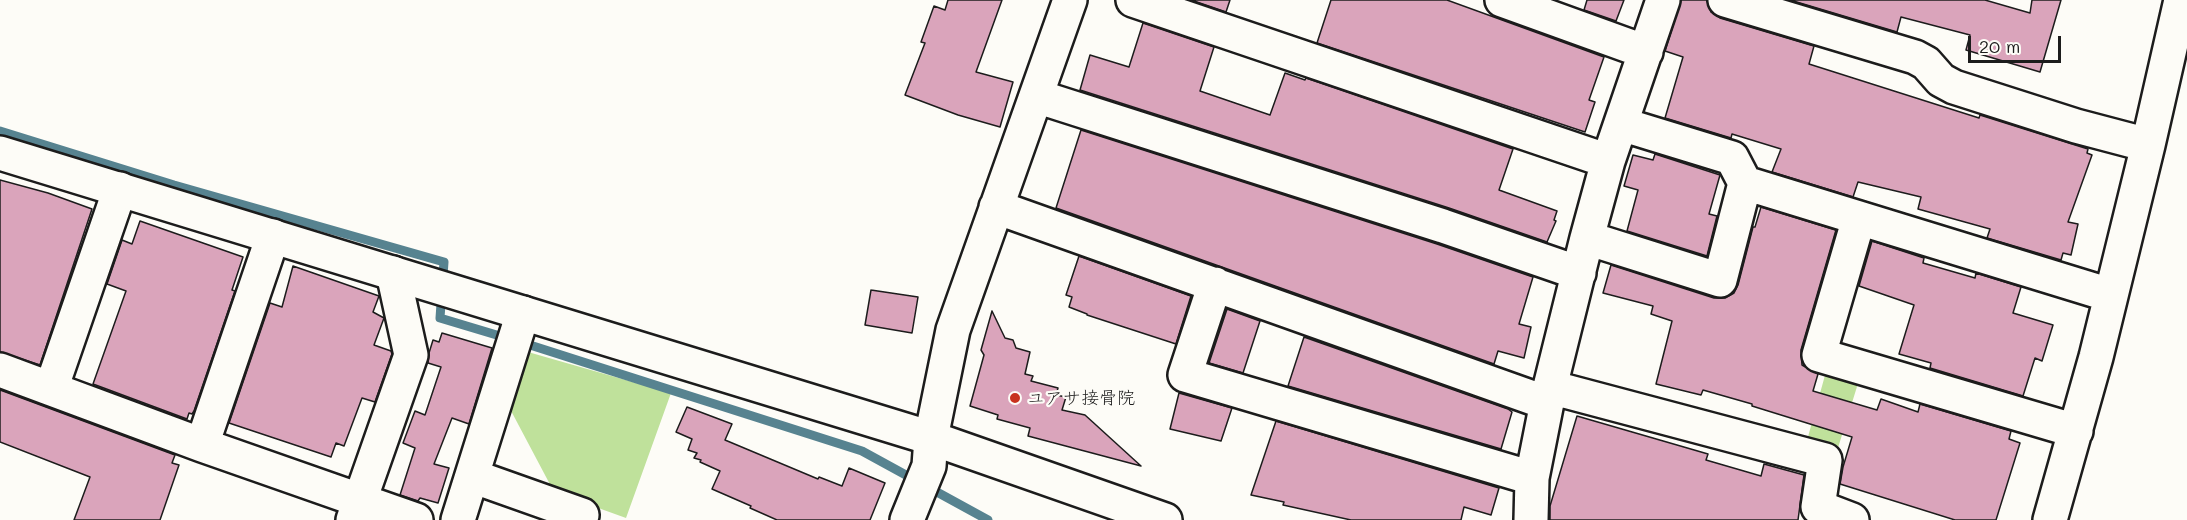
<!DOCTYPE html>
<meta charset="utf-8">
<style>
body{margin:0}
#map{position:relative;width:2187px;height:520px;overflow:hidden;background:#fdfcf7;font-family:Mali,sans-serif}
canvas{display:block}
.scale{position:absolute;left:1968px;top:36px;width:93px;height:27px;box-sizing:border-box;border:3px solid #1c1c1c;border-top:0;padding-left:8px;font-size:18px;line-height:21px;white-space:nowrap;color:#1c1c1c;-webkit-text-stroke:4px #fdfcf7;paint-order:stroke}
</style>
<div id="map">
<canvas width="2187" height="520"></canvas>
<div class="scale">20 m</div>
</div>
<script>
const ctx = document.querySelector('canvas').getContext('2d');
ctx.lineJoin = 'round';
function paint(path, color) { ctx.fillStyle = color; ctx.fill(path, 'evenodd'); }
const shape = rows => new Path2D(rows.map(r => 'M' + r).join(''));
function stroke(path, color, width, dash) { ctx.strokeStyle = color; ctx.lineWidth = width; ctx.lineCap = dash ? 'butt' : 'round'; ctx.setLineDash(dash || []); ctx.stroke(path); }
function write(font, color, halo, rows, align = 'center') {
  ctx.font = font + ' Mali,"Klee One",sans-serif'; ctx.lineWidth = 4.5; ctx.setLineDash([]); ctx.textBaseline = 'middle'; ctx.strokeStyle = halo; ctx.fillStyle = color; for (const [text, x, y, turn = 0] of rows) {
    ctx.save(); ctx.translate(x, y); ctx.rotate((+turn || 0) * Math.PI / 180); ctx.textAlign = isNaN(turn) ? turn : align; if (halo) ctx.strokeText(text, 0, 0); ctx.fillText(text, 0, 0); ctx.restore();
  }
}
const green = shape([
 [528,352,671,393,626,518,554,492,509,407],
 [1827,368,1860,377,1837,451,1806,444]
]);
const stream = shape([
 [0,131,174,185,444,262,440,318,530,345,862,451,988,520]
]);
const building = shape([
 [948,0,1002,0,976,72,1013,82,1000,127,958,115,905,95,925,43,921,42,934,6,945,10,948,0],
 [1191,0,1230,0,1226,12,1191,0],
 [1331,0,1447,0,1604,57,1589,100,1595,102,1585,132,1317,43,1331,0],
 [1587,0,1624,0,1616,21,1584,10,1587,0],
 [1681,0,1707,0,1711,12,1720,18,1814,46,1809,64,1979,118,1980,115,2088,149,2087,153,2092,155,2068,222,2078,224,2071,255,2063,253,2061,260,1987,238,1990,229,1918,209,1921,197,1858,182,1853,197,1772,172,1781,149,1732,134,1731,138,1665,118,1683,57,1665,51,1681,0],
 [1790,0,1985,0,2030,13,2032,0,2061,0,2040,72,1966,50,1970,35,1901,17,1897,32,1790,0],
 [1143,23,1214,47,1200,91,1270,115,1285,73,1305,80,1306,78,1513,149,1499,190,1557,211,1554,220,1556,221,1547,242,1449,208,1080,90,1090,55,1129,67,1143,23],
 [1081,130,1437,244,1533,277,1519,324,1531,327,1524,358,1498,351,1494,364,1056,208,1081,130],
 [1655,154,1720,175,1709,214,1717,216,1707,256,1627,231,1638,190,1624,186,1633,155,1653,160,1655,154],
 [0,180,48,193,92,209,40,365,0,352,0,180],
 [1761,207,1836,230,1801,350,1802,365,1818,374,1813,391,1877,410,1881,399,1918,412,1920,404,2011,431,2009,439,2020,443,1996,520,1955,520,1840,484,1843,467,1852,437,1752,406,1752,404,1703,390,1701,395,1656,384,1672,321,1651,314,1653,306,1603,293,1611,265,1714,298,1725,298,1734,293,1738,285,1753,227,1755,227,1761,207],
 [140,221,243,257,232,290,235,291,194,411,192,414,189,413,187,419,93,384,126,291,107,284,122,240,132,244,140,221],
 [1872,241,1924,258,1923,263,1975,278,1976,273,2021,287,2013,313,2053,325,2042,361,2035,358,2023,396,1930,368,1931,363,1899,354,1914,305,1859,286,1872,241],
 [1079,256,1191,296,1176,344,1087,315,1087,314,1069,307,1072,297,1066,295,1079,256],
 [293,266,379,296,373,312,384,318,374,345,391,351,392,354,375,402,362,398,344,446,336,443,331,457,229,423,270,303,282,307,293,266],
 [871,290,918,297,912,333,865,325,871,290],
 [1227,309,1260,321,1243,373,1209,363,1227,309],
 [992,311,1005,338,1013,340,1016,348,1030,352,1025,374,1033,376,1031,381,1058,388,1056,395,1066,397,1062,410,1085,415,1141,466,1028,436,1030,428,997,419,998,415,970,406,984,355,981,350,992,311],
 [442,333,492,348,469,424,452,418,434,464,449,468,438,503,420,498,418,501,400,495,415,448,403,443,415,411,425,415,441,367,428,363,429,353,433,340,439,342,442,333],
 [1304,337,1508,409,1512,412,1501,449,1288,386,1304,337],
 [0,390,175,455,172,463,179,465,160,520,74,520,90,477,0,442,0,390],
 [1179,393,1232,408,1221,441,1170,429,1179,393],
 [687,407,732,424,725,440,818,479,819,477,842,486,849,468,885,483,870,520,777,520,750,508,751,506,712,489,720,471,700,462,701,460,694,458,697,453,688,450,692,439,676,432,687,407],
 [1577,416,1708,454,1706,460,1761,476,1764,464,1804,475,1798,520,1550,520,1550,506,1577,416],
 [1276,421,1499,488,1491,515,1464,507,1461,520,1351,520,1283,505,1284,502,1251,495,1276,421]
]);
const minor = shape([
 [1133,0,1608,161],
 [1502,0,1646,52],
 [1725,0,1915,57,1926,63,1941,80,1954,87,2076,126,2148,145],
 [1036,96,1443,226,1579,273],
 [1621,124,1732,158,1745,183,2110,295],
 [996,207,1547,403],
 [1859,218,1819,355,2076,431],
 [1587,238,1720,280,1745,183],
 [1215,284,1185,375,1532,478],
 [0,370,202,445,416,520],
 [1550,387,1825,460,1818,507,1852,520],
 [51,389,120,189],
 [202,445,273,236],
 [472,476,582,515],
 [353,520,411,355,393,273],
 [458,520,523,313],
 [907,520,929,466,931,438,953,330,1070,0],
 [1531,520,1532,478,1550,387,1587,238,1608,161,1663,0],
 [2050,520,2096,357,2148,145,2181,0]
]);
const tertiary = shape([
 [0,153,931,438,1165,520]
]);
const markers = [
 [1015,398,6,"#c8321e"]
];
const poiNames = [
 ["ユアサ接骨院",1027,398]
];
paint(green, '#bfe19b');
stroke(stream, '#578390', 9);
paint(building, '#daa4bb');
stroke(building, '#1c1c1c', 1.5);
stroke(minor, '#1c1c1c', 38);
stroke(tertiary, '#1c1c1c', 38);
stroke(minor, '#fdfcf7', 33);
stroke(tertiary, '#fdfcf7', 33);
for (const [x, y, r, color] of markers) { const dot = new Path2D(); dot.arc(x, y, r, 0, 2 * Math.PI); ctx.fillStyle = color; ctx.fill(dot); stroke(dot, '#fdfcf7', 2); }
write('18px', '#1c1c1c', '#fdfcf7', poiNames, 'left');
</script>
